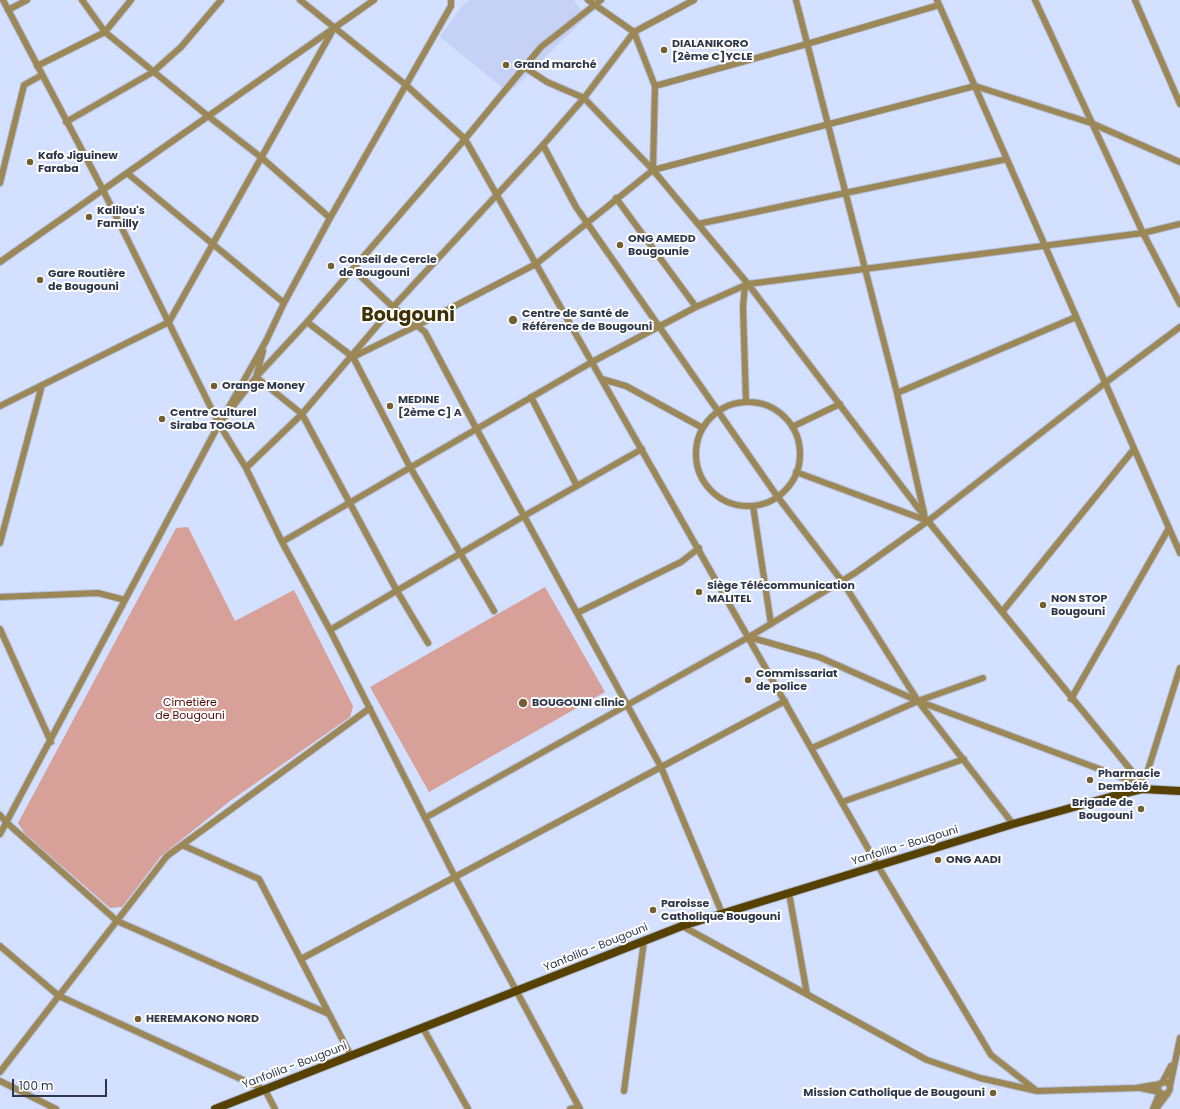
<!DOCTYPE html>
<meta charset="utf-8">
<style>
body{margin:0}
#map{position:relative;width:1180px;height:1109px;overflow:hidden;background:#d4e0ff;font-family:Poppins,sans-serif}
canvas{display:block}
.scale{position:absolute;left:12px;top:1079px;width:95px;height:18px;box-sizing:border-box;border:2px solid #2e3649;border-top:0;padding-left:5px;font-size:12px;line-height:14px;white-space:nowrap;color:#2e3649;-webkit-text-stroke:3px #fff;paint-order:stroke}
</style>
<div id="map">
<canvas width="1180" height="1109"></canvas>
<div class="scale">100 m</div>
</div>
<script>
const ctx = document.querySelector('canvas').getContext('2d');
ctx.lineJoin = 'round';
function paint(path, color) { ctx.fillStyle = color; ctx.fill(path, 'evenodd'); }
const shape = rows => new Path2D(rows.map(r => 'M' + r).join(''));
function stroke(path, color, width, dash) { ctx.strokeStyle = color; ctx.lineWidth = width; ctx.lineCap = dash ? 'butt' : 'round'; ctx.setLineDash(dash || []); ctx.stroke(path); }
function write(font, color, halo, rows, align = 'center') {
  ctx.font = font + ' Poppins,sans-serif'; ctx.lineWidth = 4; ctx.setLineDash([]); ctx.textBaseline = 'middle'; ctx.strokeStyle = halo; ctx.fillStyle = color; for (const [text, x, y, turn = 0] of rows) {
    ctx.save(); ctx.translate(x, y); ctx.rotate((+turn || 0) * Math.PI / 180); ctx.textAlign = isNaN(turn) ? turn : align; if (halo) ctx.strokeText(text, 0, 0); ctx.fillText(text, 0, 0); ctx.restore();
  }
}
const built = shape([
 [470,0,574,0,586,17,509,93,440,37,461,7]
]);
const green = shape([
 [188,527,235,621,294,590,353,706,350,717,230,801,161,856,122,907,110,908,25,834,18,823,176,528],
 [545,587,605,692,429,792,370,687]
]);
const minor = shape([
 [3,0,103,190,219,424,246,468,282,542,330,630,455,877,580,1109],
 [82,0,105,32,208,116,262,158,330,218],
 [300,0,406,85,465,139,878,866,991,1055,1037,1091],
 [588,0,634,32,655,86,653,170],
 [796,0,897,393,924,513],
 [937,0,1180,553],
 [1035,0,1143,233,1180,304],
 [1135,0,1180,104],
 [8,10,27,0],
 [37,66,105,32,131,0],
 [524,67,547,82,584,98,653,170,748,284,928,521,1143,785,1142,789],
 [655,86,807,44,939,5],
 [66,122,153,72,181,47,221,0],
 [543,145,576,207,777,496,842,581,918,701,1013,824],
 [127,173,284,303],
 [0,183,24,85,42,75],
 [616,198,696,307],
 [698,224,1007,159],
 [0,262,374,0],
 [353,269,393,307,425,332,476,428,661,767,722,913],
 [745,285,743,307,746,402],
 [307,322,353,357,410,467,494,611],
 [263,351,256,377,302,414,397,591,428,643],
 [353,357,418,325,536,264,653,170,975,86,1091,123,1180,162],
 [602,379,626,386,701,427],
 [897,393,1076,317],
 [531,397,577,486],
 '696 454a52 52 0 1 1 104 0a52 52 0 1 1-104 0Z',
 [0,406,169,322,334,28],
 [229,407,266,341,284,303,330,218,451,6,451,0],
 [792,427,840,404],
 [246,468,302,414,393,307,543,145,584,98,634,32,694,0],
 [796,472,928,521],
 [753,506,771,624],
 [282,542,592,362,696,307,748,284,1143,233,1180,224],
 [0,543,42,385],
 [0,597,98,593,125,600],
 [1002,612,1134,449],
 [577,613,681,562,699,548],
 [0,629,51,742],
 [330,630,524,516,642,449],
 [749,637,819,657,918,701,1142,785],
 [1071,699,1169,528],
 [812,748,918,701,983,678],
 [1142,789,1180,668],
 [842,802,964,759],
 [0,815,6,822,117,921,329,1014],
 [425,818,749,637,855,573,928,521,1105,383,1180,327],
 [0,834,219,424,256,377,307,322,465,139,541,47,601,0],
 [182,845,259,879,351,1056],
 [789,893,807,994],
 [682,926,927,1060,980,1078,1037,1091,1136,1088,1160,1084],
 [0,946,59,996,265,1090,275,1109],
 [301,959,785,701],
 [423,1028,468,1109],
 [0,1072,167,856,370,708],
 [0,1081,56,1109],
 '1158 1088a6 6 0 1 1 12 0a6 6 0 1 1-12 0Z',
 [1162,1083,1171,1066],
 [1170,1086,1180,1038],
 [1140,1088,1160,1092,1153,1109],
 [624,1091,644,941],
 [570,1109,579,1107],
 [1156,1109,1168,1093]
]);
const major = shape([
 [215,1109,682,926,1013,824,1110,797,1142,789,1180,791]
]);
const markers = [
 [664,50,4,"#74602f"],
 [506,65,4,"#74602f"],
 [30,162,4,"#74602f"],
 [89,217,4,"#74602f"],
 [620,245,4,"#74602f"],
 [331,266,4,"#74602f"],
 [40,280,4,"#74602f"],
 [513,320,5,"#74602f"],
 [214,386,4,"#74602f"],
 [390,406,4,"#74602f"],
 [162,419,4,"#74602f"],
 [699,592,4,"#74602f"],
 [1043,605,4,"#74602f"],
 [748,680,4,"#74602f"],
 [523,703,5,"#74602f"],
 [1090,780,4,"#74602f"],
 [1141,809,4,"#74602f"],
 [938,860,4,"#74602f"],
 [653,910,4,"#74602f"],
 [138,1019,4,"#74602f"],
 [993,1093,4,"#74602f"]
];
const poiNames = [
 ["DIALANIKORO",672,44],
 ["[2ème C]YCLE",672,57],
 ["Grand marché",514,65],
 ["Kafo Jiguinew",38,156],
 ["Faraba",38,169],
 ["Kalilou's",97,211],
 ["Familly",97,224],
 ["ONG AMEDD",628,239],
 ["Bougounie",628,252],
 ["Conseil de Cercle",339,260],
 ["de Bougouni",339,273],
 ["Gare Routière",48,274],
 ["de Bougouni",48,287],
 ["Centre de Santé de",522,314],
 ["Référence de Bougouni",522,327],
 ["Orange Money",222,386],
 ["MEDINE",398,400],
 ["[2ème C] A",398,413],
 ["Centre Culturel",170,413],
 ["Siraba TOGOLA",170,426],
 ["Siège Télécommunication",707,586],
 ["MALITEL",707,599],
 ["NON STOP",1051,599],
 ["Bougouni",1051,612],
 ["Commissariat",756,674],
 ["de police",756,687],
 ["BOUGOUNI clinic",532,703],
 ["Pharmacie",1098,774],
 ["Dembélé",1098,787],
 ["Brigade de",1133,803,"right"],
 ["Bougouni",1133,816,"right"],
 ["ONG AADI",946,860],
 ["Paroisse",661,904],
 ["Catholique Bougouni",661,917],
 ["HEREMAKONO NORD",146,1019],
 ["Mission Catholique de Bougouni",985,1093,"right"]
];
const parkNames = [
 ["Cimetière",190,703],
 ["de Bougouni",190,716]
];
const streetNames = [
 ["Yanfolila - Bougouni",905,846,-17],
 ["Yanfolila - Bougouni",596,948,-22],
 ["Yanfolila - Bougouni",295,1066,-21]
];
const townNames = [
 ["Bougouni",408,316]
];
paint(built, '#c5d2f5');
paint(green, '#d7a098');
stroke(minor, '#b3bedb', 8);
stroke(major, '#b3bedb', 10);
stroke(minor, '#9c8857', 6);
stroke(major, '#564100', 8);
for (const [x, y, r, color] of markers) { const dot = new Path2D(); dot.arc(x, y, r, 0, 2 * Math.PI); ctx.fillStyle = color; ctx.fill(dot); stroke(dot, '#fff', 1.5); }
write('bold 11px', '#2e3649', '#fff', poiNames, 'left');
write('11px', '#500a08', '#fff', parkNames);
write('11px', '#2e3649', '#fff', streetNames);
write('bold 19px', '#3f3006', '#fff', townNames);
</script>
